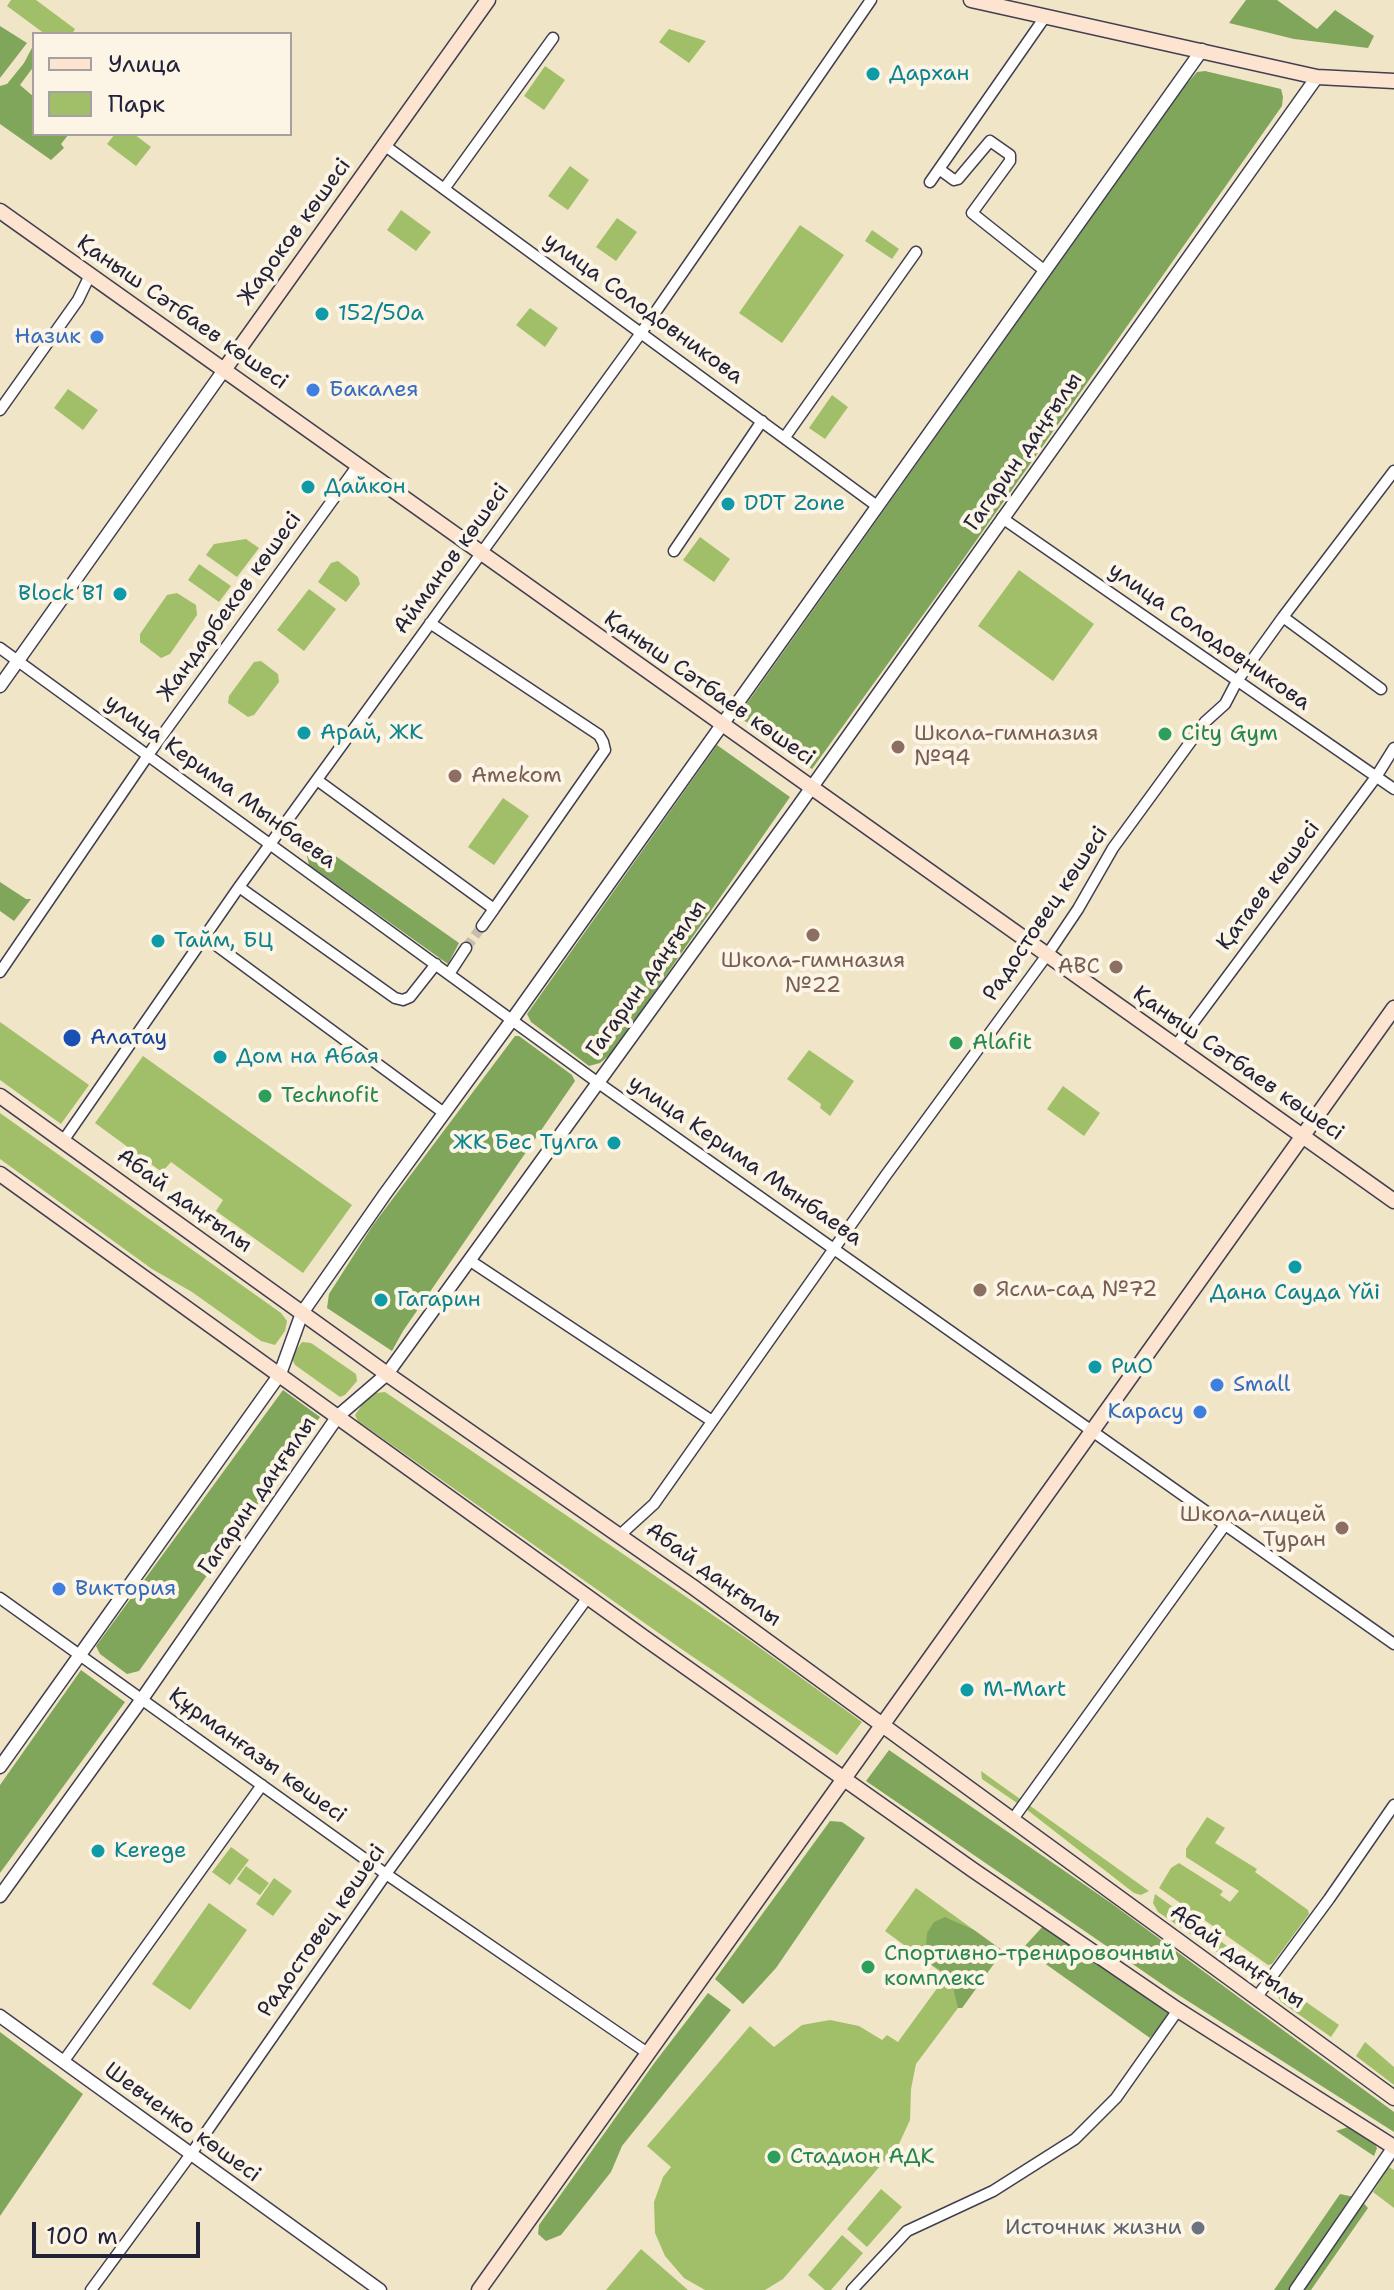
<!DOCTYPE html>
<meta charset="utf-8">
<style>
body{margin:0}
#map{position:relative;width:1394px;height:2290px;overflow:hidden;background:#f1e5c8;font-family:"Shantell Sans",sans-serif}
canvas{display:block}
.legend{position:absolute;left:32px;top:32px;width:260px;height:104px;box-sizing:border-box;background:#fcf5e5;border:2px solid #a5a1a1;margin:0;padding:10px 14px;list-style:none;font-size:24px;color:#22223b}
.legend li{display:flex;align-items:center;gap:16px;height:40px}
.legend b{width:40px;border:2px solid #a5a1a1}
.scale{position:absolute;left:32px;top:2222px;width:168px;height:36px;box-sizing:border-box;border:4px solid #22223b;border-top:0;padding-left:10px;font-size:24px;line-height:28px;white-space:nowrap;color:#22223b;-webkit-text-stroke:6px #fcf5e5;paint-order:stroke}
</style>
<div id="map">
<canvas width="1394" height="2290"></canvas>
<ul class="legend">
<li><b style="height:10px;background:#fde4d1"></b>Улица</li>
<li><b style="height:22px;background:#a0bf68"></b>Парк</li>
</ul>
<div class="scale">100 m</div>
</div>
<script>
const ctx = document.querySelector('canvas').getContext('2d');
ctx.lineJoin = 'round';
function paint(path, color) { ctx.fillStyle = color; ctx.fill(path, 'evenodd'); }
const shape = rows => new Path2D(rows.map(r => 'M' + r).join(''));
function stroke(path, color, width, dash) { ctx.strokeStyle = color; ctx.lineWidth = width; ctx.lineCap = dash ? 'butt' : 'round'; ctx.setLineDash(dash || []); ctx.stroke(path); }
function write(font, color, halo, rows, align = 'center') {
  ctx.font = font + ' "Shantell Sans",sans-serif'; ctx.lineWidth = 8; ctx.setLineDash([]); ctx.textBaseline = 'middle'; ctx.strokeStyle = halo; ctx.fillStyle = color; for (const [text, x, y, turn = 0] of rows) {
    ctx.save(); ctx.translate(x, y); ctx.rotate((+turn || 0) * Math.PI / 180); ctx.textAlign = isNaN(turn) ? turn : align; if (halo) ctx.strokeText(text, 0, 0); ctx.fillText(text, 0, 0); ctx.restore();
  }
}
const green = shape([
 [11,0,36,0,75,29,72,34,45,34,7,6],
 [669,29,706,41,689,63,659,42],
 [545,66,565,80,544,110,524,96],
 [115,134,134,134,151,147,136,166,107,144],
 [570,166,589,180,568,210,548,196],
 [401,210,431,232,416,251,387,230],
 [617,218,637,232,616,261,596,247],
 [800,225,844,255,782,343,739,313],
 [872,230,899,249,892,259,865,241],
 [530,308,558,328,545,347,516,325],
 [68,389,98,410,83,430,54,408],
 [832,395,848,407,825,439,809,428],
 [700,537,730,559,714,582,683,560],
 [246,539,259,548,237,577,206,555,214,544],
 [338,561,358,577,360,584,346,602,318,582,331,563],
 [199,564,231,586,219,602,188,580],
 [1019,570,1094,624,1053,681,978,626],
 [309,589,336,609,304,651,277,630],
 [177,593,196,605,197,615,170,654,161,658,140,642,140,634,167,595],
 [261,661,278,674,279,682,254,715,248,717,228,703,229,696,254,662],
 [503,798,529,816,494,865,468,847],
 [0,1022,89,1085,61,1124,0,1080],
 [809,1050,854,1081,830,1116,820,1108,821,1104,787,1079],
 [143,1056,352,1205,303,1273,216,1211,223,1200,171,1162,162,1172,95,1123],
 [1063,1086,1100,1113,1084,1136,1047,1109],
 [0,1113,281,1313,287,1321,285,1331,275,1345,261,1341,192,1292,152,1269,0,1159],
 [302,1342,311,1343,356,1374,357,1381,345,1395,340,1397,295,1365,291,1357],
 [385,1392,745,1637,862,1722,837,1755,680,1648,358,1421,355,1415,362,1405,376,1393],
 [981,1771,1023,1801,1020,1805,982,1779],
 [1029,1805,1149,1891,1141,1895,1134,1893,1026,1809],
 [1207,1817,1225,1828,1215,1843,1257,1869,1255,1872,1308,1910,1309,1914,1272,1964,1268,1965,1159,1888,1171,1868,1179,1863,1223,1891,1220,1895,1230,1902,1239,1891,1186,1857,1186,1849],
 [231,1847,249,1860,230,1885,212,1872],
 [246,1866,269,1883,260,1895,237,1879],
 [274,1878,292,1891,273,1916,256,1904],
 [916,1888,1003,1951,962,2008,958,2008,916,2064,911,2089,910,2120,899,2144,783,2279,765,2290,705,2290,684,2278,665,2256,655,2233,654,2202,663,2177,671,2167,647,2146,750,2026,774,2047,802,2025,830,2020,859,2026,882,2040,887,2035,898,2042,946,1976,885,1931],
 [1155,1894,1266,1974,1260,1978,1252,1976,1158,1912,1153,1903],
 [209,1903,247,1930,190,2010,152,1984],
 [1279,1983,1339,2025,1331,2037,1281,2002,1276,1992],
 [1365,2042,1394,2067,1394,2085,1356,2056],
 [1389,2167,1394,2170,1394,2208,1373,2192],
 [881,2189,902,2207,867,2247,847,2229],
 [842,2235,863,2253,831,2290,825,2290,808,2275],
 [641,2249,688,2290,606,2290]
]);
const forest = shape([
 [1246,0,1277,0,1317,29,1335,10,1374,36,1368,48,1294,39,1229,23],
 [0,26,27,43,0,78],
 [34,44,34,66,20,85,34,97,34,134,69,134,61,144,64,148,51,160,0,124,0,86,7,84,24,63],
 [1205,71,1281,89,1283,97,1282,106,959,565,812,769,738,716,1184,87,1197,72],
 [717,745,790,797,612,1053,600,1063,589,1066,531,1022,527,1014],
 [310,838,459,943,448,964,309,865,305,847],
 [0,882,26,899,31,899,14,921,0,911],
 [515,1036,519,1036,572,1075,575,1081,403,1331,392,1351,327,1308,329,1294,373,1225],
 [283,1390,320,1417,139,1671,127,1674,100,1654,96,1646],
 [81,1670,125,1702,0,1873,0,1785],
 [889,1750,1111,1903,1394,2112,1394,2132,1169,1989,866,1781],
 [830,1821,842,1822,865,1838,776,1968,743,2004,715,1979],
 [945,1917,974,1930,1003,1951,962,2008,958,2008,954,1992,955,1980,925,1960,927,1933,934,1922],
 [1045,1924,1171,2008,1168,2017,1150,2038,1023,1948],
 [708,1993,731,2010,622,2146,611,2172,561,2235,546,2241,538,2234,539,2225,655,2062],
 [0,2032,83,2094,0,2216],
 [1348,2127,1374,2143,1377,2148,1374,2156,1336,2131],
 [1340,2194,1359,2198,1368,2208,1311,2290,1274,2290]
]);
const minorTunnel = shape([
 [466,948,482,926]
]);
const minor = shape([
 [384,145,877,506],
 [939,169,954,180,958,179,990,141,1010,155,1010,161,972,213,1045,271],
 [930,182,1045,17],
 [444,189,553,38],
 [0,410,78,300,90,275],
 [785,437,916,252],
 [1002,518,1394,789],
 [674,551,762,421],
 [1283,617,1381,689],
 [0,648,597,1082,1394,1644],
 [317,780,494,909,605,750,603,742,599,735,430,623],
 [239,887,395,998,403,1000,410,997,436,964],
 [482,926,494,909],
 [205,937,444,1113],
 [0,972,153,748,358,465],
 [449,974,466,948],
 [1175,1047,1376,777,1394,748],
 [63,1141,239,887,641,333,871,0],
 [469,1260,712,1421],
 [620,1535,654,1504,886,1175,1047,955,1078,909,1113,848,1205,722,1225,704,1237,681,1283,617,1394,471],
 [0,1598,386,1874,649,2054],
 [1013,1819,1225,1525],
 [1256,1998,1329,1899,1394,1805],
 [63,2062,262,1785],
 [91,2290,191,2154,386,1874,588,1597],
 [852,2290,907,2231,993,2191,1075,2139,1116,2098,1178,2010]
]);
const tertiary = shape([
 [0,686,224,370],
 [0,1767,280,1374,302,1313,385,1194,512,1020,1202,50],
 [0,1896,142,1699,338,1416,387,1374,797,808,1317,77],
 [0,2016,380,2290],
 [1296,2290,1394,2147]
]);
const secondary = shape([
 [971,0,1317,77,1394,81],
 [0,211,1394,1201],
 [224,370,488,0],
 [0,1096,387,1374,693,1587,1394,2098],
 [0,1174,646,1639,973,1870,1178,2010,1394,2147],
 [479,2290,1394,1008]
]);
const markers = [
 [873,74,8,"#0f9aa8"],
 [322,314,8,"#0f9aa8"],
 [97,337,8,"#3f7fe0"],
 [313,390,8,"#3f7fe0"],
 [308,487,8,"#0f9aa8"],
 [728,504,8,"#0f9aa8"],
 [120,594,8,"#0f9aa8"],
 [304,733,8,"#0f9aa8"],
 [1165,734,8,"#2e9e5b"],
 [898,747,8,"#8d6e63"],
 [455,776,8,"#8d6e63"],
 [813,935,8,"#8d6e63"],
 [158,941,8,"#0f9aa8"],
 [1116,967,8,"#8d6e63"],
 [72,1038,10,"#1a4fb4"],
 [956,1043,8,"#2e9e5b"],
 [220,1057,8,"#0f9aa8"],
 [265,1096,8,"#2e9e5b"],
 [614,1143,8,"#0f9aa8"],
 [1295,1267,8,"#0f9aa8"],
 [980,1290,8,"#8d6e63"],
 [381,1300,8,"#0f9aa8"],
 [1095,1367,8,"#0f9aa8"],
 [1217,1385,8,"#3f7fe0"],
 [1200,1412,8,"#3f7fe0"],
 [1342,1528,8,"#8d6e63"],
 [59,1589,8,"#3f7fe0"],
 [967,1690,8,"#0f9aa8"],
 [98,1851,8,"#0f9aa8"],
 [868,1967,8,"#2e9e5b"],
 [774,2157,8,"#2e9e5b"],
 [1198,2228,8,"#6b7280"]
];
const cultureNames = [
 ["Дархан",889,74],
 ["152/50a",338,314],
 ["Дайкон",324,487],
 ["DDT Zone",744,504],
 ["Block B1",104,594,"right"],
 ["Арай, ЖК",320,733],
 ["Тайм, БЦ",174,941],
 ["Дом на Абая",236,1057],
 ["ЖК Бес Тулга",598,1143,"right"],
 ["Дана Сауда Үйі",1295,1293,"center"],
 ["Гагарин",397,1300],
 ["РиО",1111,1367],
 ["M-Mart",983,1690],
 ["Kerege",114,1851]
];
const streetNames = [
 ["Жароков көшесі",295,232,-54],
 ["улица Солодовникова",643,309,36],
 ["Қаныш Сәтбаев көшесі",182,313,35],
 ["Гагарин даңғылы",1024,452,-55],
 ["Айманов көшесі",452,559,-54],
 ["Жандарбеков көшесі",230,607,-54],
 ["улица Солодовникова",1209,637,35],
 ["Қаныш Сәтбаев көшесі",709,689,35],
 ["улица Керима Мынбаева",220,782,36],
 ["Қатаев көшесі",1269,886,-53],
 ["Радостовец көшесі",1046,914,-56],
 ["Гагарин даңғылы",647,979,-54],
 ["Қаныш Сәтбаев көшесі",1238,1064,35],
 ["улица Керима Мынбаева",745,1161,35],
 ["Абай даңғылы",184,1201,36],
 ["Гагарин даңғылы",258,1496,-55],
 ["Абай даңғылы",713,1575,36],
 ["Құрманғазы көшесі",257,1756,36],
 ["Радостовец көшесі",322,1931,-55],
 ["Абай даңғылы",1237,1957,36],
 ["Шевченко көшесі",182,2123,36]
];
const shopNames = [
 ["Назик",81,337,"right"],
 ["Бакалея",329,390],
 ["Small",1233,1385],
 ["Карасу",1184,1412,"right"],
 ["Виктория",75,1589]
];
const educationNames = [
 ["Школа-гимназия",914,734],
 ["№94",914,759],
 ["Amekom",471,776],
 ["Школа-гимназия",813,961,"center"],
 ["№22",813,986,"center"],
 ["ABC",1100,967,"right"],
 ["Ясли-сад №72",996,1290],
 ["Школа-лицей",1326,1515,"right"],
 ["Туран",1326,1540,"right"]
];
const leisureNames = [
 ["City Gym",1181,734],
 ["Alafit",972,1043],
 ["Technofit",281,1096],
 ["Спортивно-тренировочный",884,1954],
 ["комплекс",884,1979],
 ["Стадион АДК",790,2157]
];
const transitNames = [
 ["Алатау",90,1038]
];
const worshipNames = [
 ["Источник жизни",1182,2228]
];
paint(green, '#a0bf68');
paint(forest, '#80a65c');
stroke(minorTunnel, '#c8beac', 10, [10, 5]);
stroke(minor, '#413f50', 13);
stroke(tertiary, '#413f50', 15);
stroke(secondary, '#413f50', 17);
stroke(minor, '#fff', 10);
stroke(tertiary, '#fff', 12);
stroke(secondary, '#fde4d1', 14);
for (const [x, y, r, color] of markers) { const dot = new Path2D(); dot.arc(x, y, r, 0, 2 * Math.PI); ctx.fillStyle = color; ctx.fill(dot); stroke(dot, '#fcf5e5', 3); }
write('22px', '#0d838f', '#fcf5e5', cultureNames, 'left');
write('22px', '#22223b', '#fcf5e5', streetNames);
write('22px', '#366cbe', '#fcf5e5', shopNames, 'left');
write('22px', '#785e54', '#fcf5e5', educationNames, 'left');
write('22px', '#27864d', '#fcf5e5', leisureNames, 'left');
write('22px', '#164399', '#fcf5e5', transitNames, 'left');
write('22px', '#5b616d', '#fcf5e5', worshipNames, 'right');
</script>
